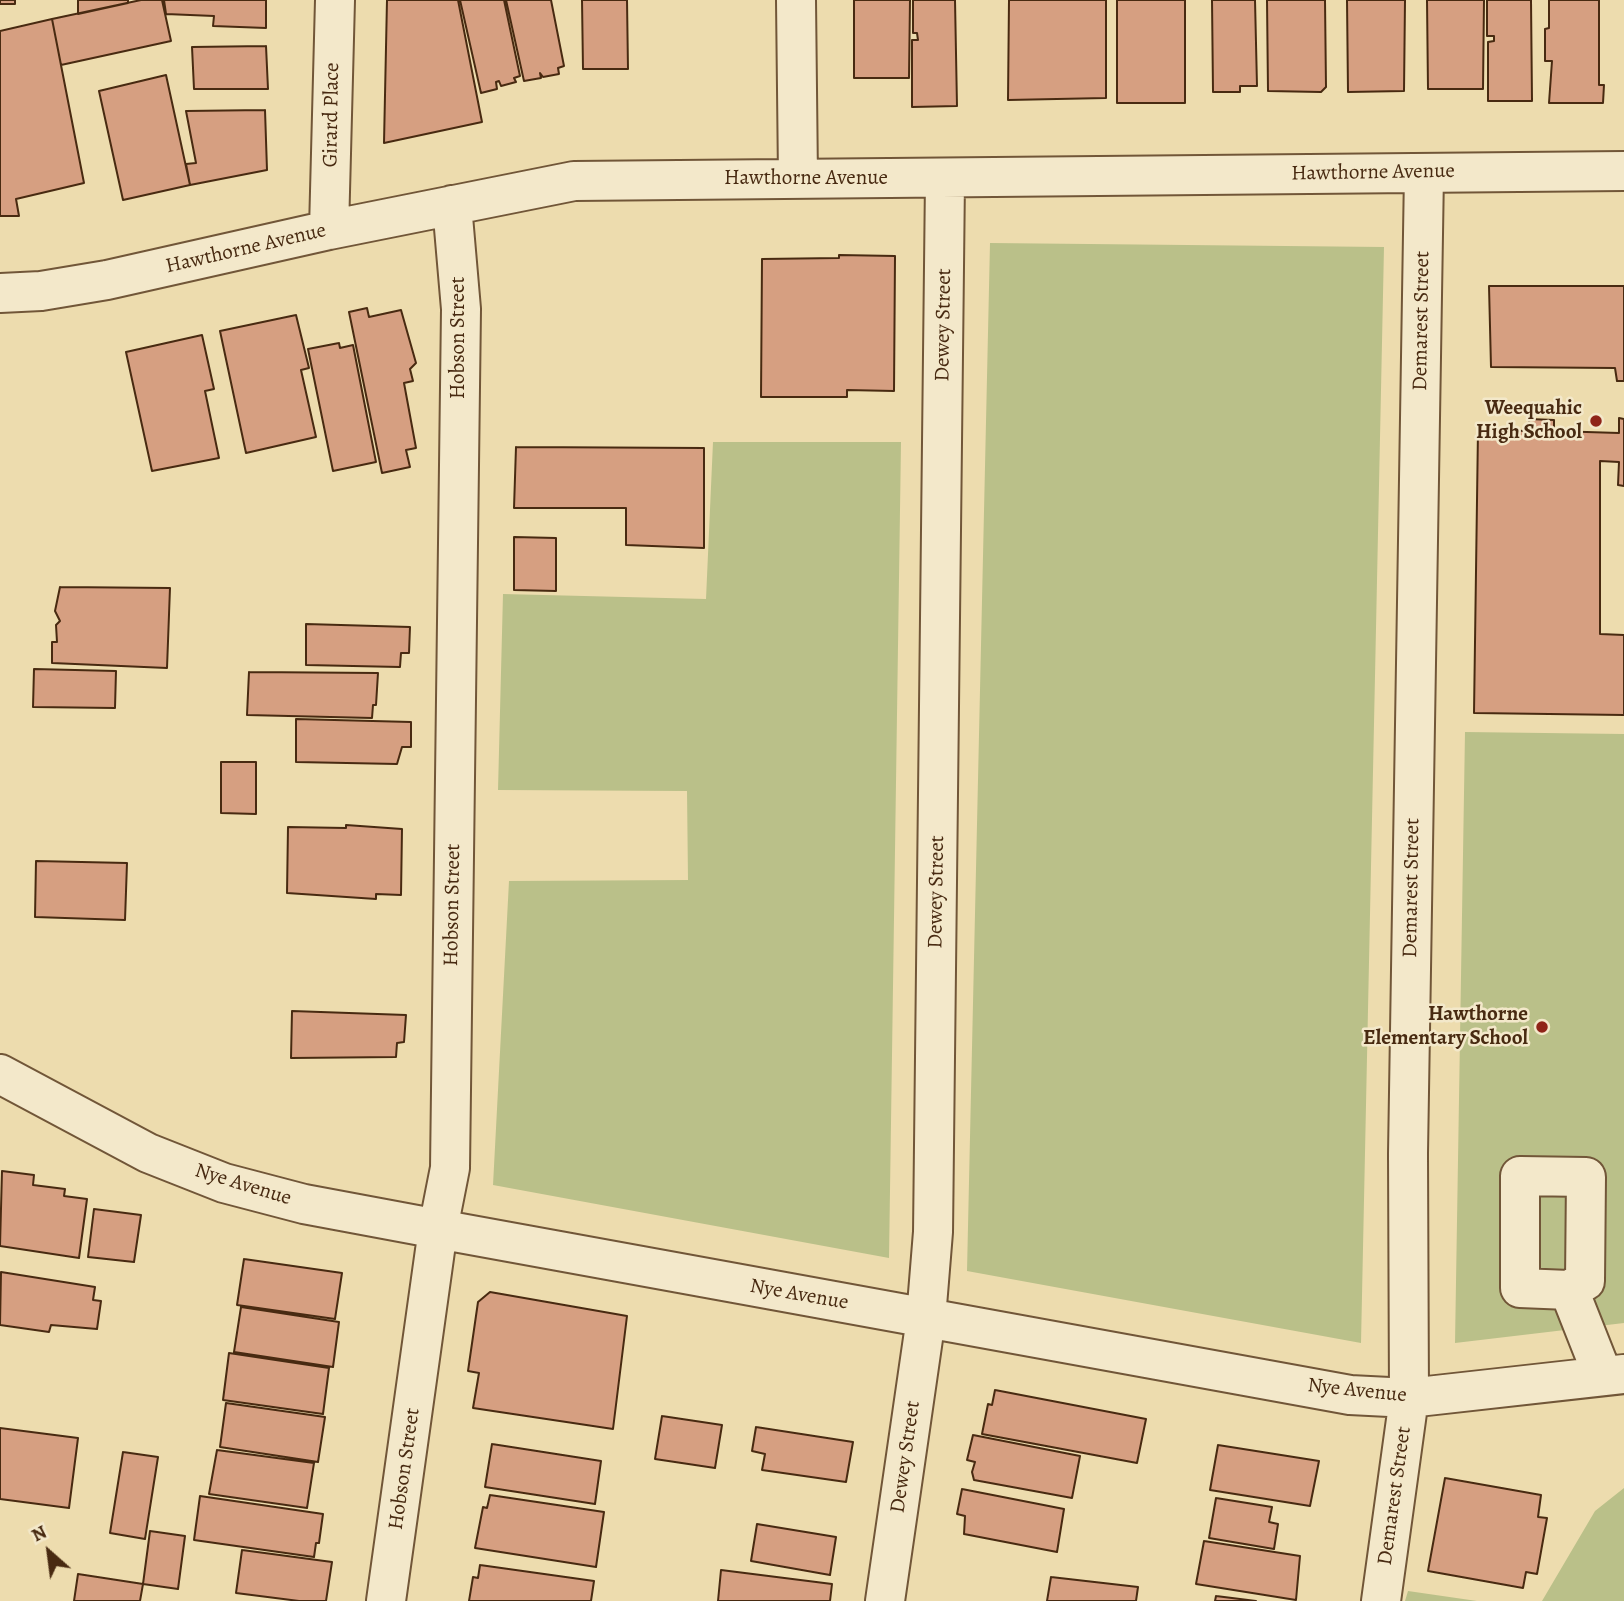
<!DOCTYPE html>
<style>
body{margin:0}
#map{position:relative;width:1624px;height:1601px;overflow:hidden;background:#eddcae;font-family:Alegreya,serif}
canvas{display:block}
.north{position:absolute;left:14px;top:1517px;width:70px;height:70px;-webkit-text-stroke:5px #f3e8ca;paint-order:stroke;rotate:332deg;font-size:19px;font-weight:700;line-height:28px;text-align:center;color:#482a11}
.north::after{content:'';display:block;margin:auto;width:24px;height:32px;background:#482a11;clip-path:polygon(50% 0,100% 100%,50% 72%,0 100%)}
</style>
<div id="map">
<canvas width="1624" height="1601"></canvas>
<div class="north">N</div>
</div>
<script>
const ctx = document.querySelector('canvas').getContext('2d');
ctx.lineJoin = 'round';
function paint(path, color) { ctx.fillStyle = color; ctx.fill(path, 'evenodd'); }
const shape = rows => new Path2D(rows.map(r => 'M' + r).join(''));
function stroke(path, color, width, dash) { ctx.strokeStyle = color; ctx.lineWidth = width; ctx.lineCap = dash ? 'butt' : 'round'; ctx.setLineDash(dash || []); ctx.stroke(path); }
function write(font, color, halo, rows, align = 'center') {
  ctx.font = font + ' Alegreya,serif'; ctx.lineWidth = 5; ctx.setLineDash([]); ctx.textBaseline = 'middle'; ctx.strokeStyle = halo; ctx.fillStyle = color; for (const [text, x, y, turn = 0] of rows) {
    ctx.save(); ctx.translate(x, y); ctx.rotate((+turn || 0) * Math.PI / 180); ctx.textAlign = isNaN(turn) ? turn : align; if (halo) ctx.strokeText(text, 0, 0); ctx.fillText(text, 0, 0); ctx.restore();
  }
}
const green = shape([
 [990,243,1384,247,1361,1343,967,1271],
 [713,442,901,442,889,1258,493,1185,509,881,688,880,687,791,498,790,503,594,706,599],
 [1465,732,1624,734,1624,1323,1455,1343],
 [1624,1488,1624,1601,1542,1601,1595,1511],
 [1408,1591,1477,1601,1405,1601]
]);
const building = shape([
 [0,0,15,0,15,4,0,4,0,0],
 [78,0,128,0,128,3,78,14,78,0],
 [141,0,162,0,171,41,61,65,52,19,141,0],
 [164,0,266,0,266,28,213,26,214,16,166,14,164,0],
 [387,0,458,0,482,122,384,143,387,0],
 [460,0,504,0,520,76,514,78,516,82,501,86,499,81,496,82,497,89,481,93,460,0],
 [506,0,551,0,564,66,558,68,559,74,543,77,540,73,541,78,524,81,506,0],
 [582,0,627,0,628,69,583,69,582,0],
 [854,0,910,0,909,78,854,78,854,0],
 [913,0,955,0,957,106,912,107,912,40,918,40,917,33,913,33,913,0],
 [1009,0,1106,0,1106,98,1008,100,1009,0],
 [1117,0,1185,0,1185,103,1117,103,1117,0],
 [1212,0,1255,0,1257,86,1240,86,1240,92,1213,92,1212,0],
 [1267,0,1325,0,1326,87,1321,92,1268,91,1267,0],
 [1347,0,1405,0,1404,91,1348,92,1347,0],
 [1427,0,1484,0,1483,89,1428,89,1427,0],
 [1487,0,1531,0,1532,101,1488,101,1488,42,1494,41,1494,36,1487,36,1487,0],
 [1549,0,1599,0,1599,85,1604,85,1603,103,1549,103,1552,61,1545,61,1545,29,1549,28,1549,0],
 [52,19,84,183,16,199,19,216,0,216,0,31,52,19],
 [266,46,268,89,194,89,192,47,266,46],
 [166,75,190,185,123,200,99,91,166,75],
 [265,110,267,170,190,185,186,164,196,163,186,111,265,110],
 [839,255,895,256,894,391,847,390,847,397,761,397,762,259,839,258,839,255],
 [1489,286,1624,286,1624,381,1617,381,1615,368,1491,367,1489,286],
 [367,308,369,317,401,310,416,363,410,369,413,381,404,383,416,448,406,450,410,467,382,473,349,312,367,308],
 [296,315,309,368,301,370,316,437,246,453,220,331,296,315],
 [202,335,214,389,205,391,219,458,152,471,126,352,202,335],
 [339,343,340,348,353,345,376,462,333,471,308,349,339,343],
 [1619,418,1624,419,1624,486,1618,485,1619,462,1600,461,1600,634,1624,635,1624,715,1474,713,1478,430,1530,431,1529,419,1554,420,1554,431,1619,433,1619,418],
 [516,447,704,448,704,548,626,545,626,508,514,508,516,447],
 [514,537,556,538,556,591,514,590,514,537],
 [60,587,170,588,167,668,52,663,52,642,57,642,56,625,60,621,55,611,60,587],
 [306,624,410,627,409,653,401,653,400,667,306,665,306,624],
 [34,669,116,671,115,708,33,707,34,669],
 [249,672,378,673,376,705,373,705,372,718,247,715,249,672],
 [296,719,411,722,411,747,402,747,397,764,296,762,296,719],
 [221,762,256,762,256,814,221,813,221,762],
 [346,825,402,829,401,895,376,894,376,899,287,893,288,827,346,828,346,825],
 [36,861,127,863,125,920,35,917,36,861],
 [292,1011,406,1015,404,1042,397,1043,396,1057,291,1058,292,1011],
 [2,1171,34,1175,33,1185,65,1189,64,1196,87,1199,79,1258,0,1246,2,1171],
 [94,1209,141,1215,134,1262,88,1257,94,1209],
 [244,1259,342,1273,335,1319,237,1305,244,1259],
 [1,1272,95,1287,93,1300,101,1301,97,1329,51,1325,49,1332,0,1325,1,1272],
 [490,1292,627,1316,613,1429,473,1408,479,1373,468,1371,478,1302,490,1292],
 [241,1307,339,1322,333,1367,234,1352,241,1307],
 [229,1353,329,1368,323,1414,223,1400,229,1353],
 [995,1390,1146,1419,1137,1463,982,1434,988,1404,992,1405,995,1390],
 [226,1403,325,1417,318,1462,220,1447,226,1403],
 [662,1416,722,1425,715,1468,655,1459,662,1416],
 [756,1427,853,1442,846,1482,762,1470,765,1454,752,1451,756,1427],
 [0,1428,78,1438,69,1508,0,1499,0,1428],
 [973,1435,1080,1456,1072,1498,974,1480,972,1472,975,1462,967,1460,973,1435],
 [492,1444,601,1461,595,1504,485,1487,492,1444],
 [1218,1445,1319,1461,1310,1506,1210,1490,1218,1445],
 [217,1450,314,1463,307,1508,209,1494,217,1450],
 [123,1452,158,1457,145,1539,110,1533,123,1452],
 [1445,1478,1541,1495,1538,1517,1547,1518,1537,1574,1526,1572,1523,1588,1428,1571,1445,1478],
 [962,1489,1064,1509,1057,1552,964,1534,965,1516,957,1514,962,1489],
 [490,1495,604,1512,596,1567,475,1548,483,1507,487,1508,490,1495],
 [200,1496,323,1514,319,1543,316,1543,314,1557,194,1540,200,1496],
 [1216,1498,1272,1507,1269,1522,1278,1524,1274,1549,1209,1538,1216,1498],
 [757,1524,836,1537,830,1575,751,1561,757,1524],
 [150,1531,185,1536,178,1589,143,1584,150,1531],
 [1204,1541,1300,1556,1296,1600,1196,1584,1204,1541],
 [242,1550,332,1562,326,1601,299,1601,236,1593,242,1550],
 [480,1565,594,1581,591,1601,469,1601,473,1577,478,1578,480,1565],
 [721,1570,832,1584,830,1601,718,1601,721,1570],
 [78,1574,143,1584,140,1601,74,1601,78,1574],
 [1051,1577,1138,1587,1136,1601,1047,1601,1051,1577],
 [1216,1596,1256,1601,1215,1601,1216,1596]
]);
const minor = shape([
 [796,0,798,178],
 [329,230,335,0],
 [0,293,41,291,107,280,329,230,574,181,1624,171],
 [0,1074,148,1153,224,1183,304,1204,438,1229,1350,1395,1409,1398,1624,1374],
 [1569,1290,1585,1281,1586,1177,1520,1176,1520,1288,1569,1290,1603,1376],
 [386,1601,438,1229,450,1168,461,309,452,205],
 [885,1601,926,1318,933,1232,945,179],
 [1381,1601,1409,1398,1408,1153,1424,173]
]);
const markers = [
 [1596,421,7,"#8f2418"],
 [1542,1027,7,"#8f2418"]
];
const streetNames = [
 ["Girard Place",332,115,-89],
 ["Hawthorne Avenue",1373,173,-1],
 ["Hawthorne Avenue",806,179],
 ["Hawthorne Avenue",246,249,-13],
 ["Demarest Street",1422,321,-89],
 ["Dewey Street",944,325,-89],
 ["Hobson Street",459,338,-90],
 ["Demarest Street",1412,888,-89],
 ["Dewey Street",937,892,-89],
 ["Hobson Street",453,905,-89],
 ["Nye Avenue",243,1185,17],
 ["Nye Avenue",799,1295,10],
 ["Nye Avenue",1357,1391,6],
 ["Dewey Street",906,1457,-82],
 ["Hobson Street",405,1469,-82],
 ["Demarest Street",1395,1496,-82]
];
const poiNames = [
 ["Weequahic",1582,409],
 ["High School",1582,433],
 ["Hawthorne",1528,1015],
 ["Elementary School",1528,1039]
];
paint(green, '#bac089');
paint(building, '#d69f81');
stroke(building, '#482a11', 2);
stroke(minor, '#715638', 42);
stroke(minor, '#f3e8ca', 38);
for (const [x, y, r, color] of markers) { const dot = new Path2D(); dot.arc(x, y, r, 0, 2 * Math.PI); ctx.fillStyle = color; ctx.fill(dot); stroke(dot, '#f3e8ca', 2.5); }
write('21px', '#482a11', '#f3e8ca', streetNames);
write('bold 21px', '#482a11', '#f3e8ca', poiNames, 'right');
</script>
